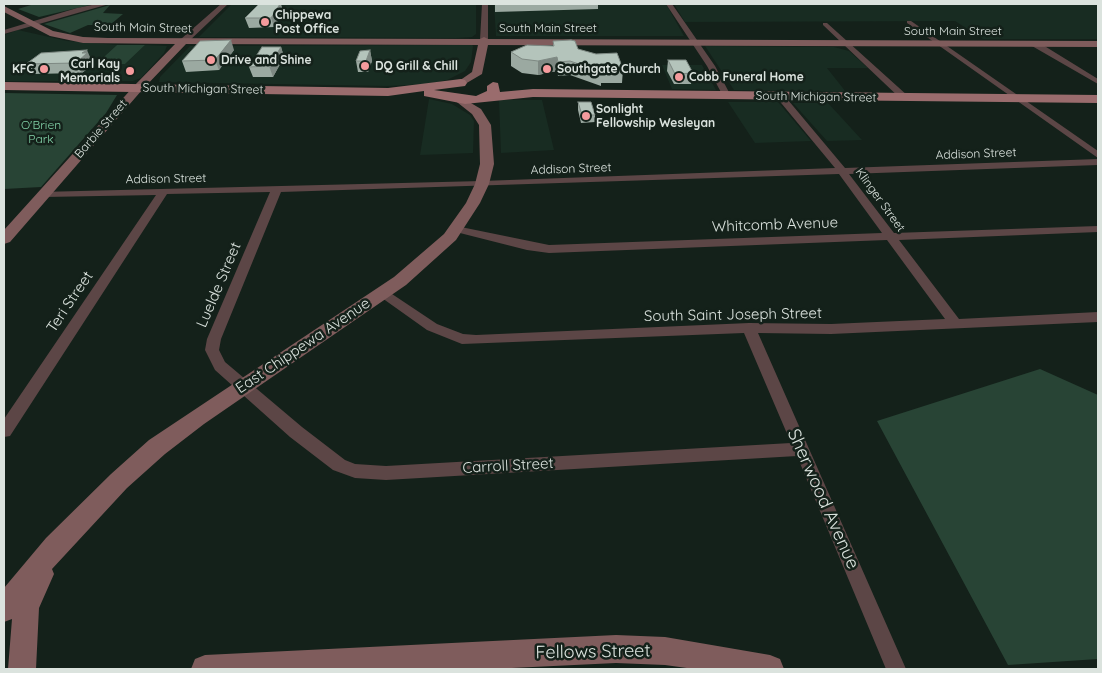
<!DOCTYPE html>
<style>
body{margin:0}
#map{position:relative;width:1102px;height:673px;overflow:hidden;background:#14211a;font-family:Quicksand,sans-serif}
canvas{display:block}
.frame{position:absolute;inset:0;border:5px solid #dbe3de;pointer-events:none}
</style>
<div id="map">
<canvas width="1102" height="673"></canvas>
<div class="frame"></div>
</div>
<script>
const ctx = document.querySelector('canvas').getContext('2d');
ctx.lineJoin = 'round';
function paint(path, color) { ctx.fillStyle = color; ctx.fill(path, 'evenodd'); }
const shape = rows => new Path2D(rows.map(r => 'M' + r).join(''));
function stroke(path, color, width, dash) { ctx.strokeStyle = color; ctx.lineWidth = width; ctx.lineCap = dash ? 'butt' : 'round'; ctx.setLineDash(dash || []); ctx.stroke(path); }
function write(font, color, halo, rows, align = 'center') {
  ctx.font = font + ' Quicksand,sans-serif'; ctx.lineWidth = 5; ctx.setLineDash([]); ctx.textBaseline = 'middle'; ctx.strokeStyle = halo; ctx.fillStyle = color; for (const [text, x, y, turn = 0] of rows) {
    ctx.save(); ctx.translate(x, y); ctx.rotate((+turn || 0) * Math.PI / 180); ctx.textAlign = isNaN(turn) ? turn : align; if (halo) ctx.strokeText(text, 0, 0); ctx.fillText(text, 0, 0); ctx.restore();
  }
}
const built = shape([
 [232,4,476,4,476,34,472,37,456,38,199,37],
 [494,4,666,4,684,36,496,36],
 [674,4,1098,4,1098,39,983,39,955,21,685,22],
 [18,30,67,41,117,45,97,63,125,64,145,45,167,46,164,53,141,78,133,81,4,81,4,35],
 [190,46,472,45,473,46,471,62,465,71,447,80,429,84,387,86,159,82,160,77],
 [705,46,834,47,849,51,868,68,827,68,846,92,734,90],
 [662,65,702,65,716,90,672,89],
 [429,99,452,104,470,115,474,121,473,153,420,155],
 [499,100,542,100,554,150,501,153],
 [728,102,778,102,811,141,755,143],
 [793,103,828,103,862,140,827,141]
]);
const green = shape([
 [31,5,90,4,90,5,39,17,18,9],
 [110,5,103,13,123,14,110,25,88,25,70,33,44,24],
 [117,45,145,45,125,64,96,64],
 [4,93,117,95,106,113,41,187,4,189],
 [1040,369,1098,395,1098,659,1008,665,877,421]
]);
const street = shape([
 [97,4,109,4,4,34,4,30,77,8,97,4],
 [221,4,228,4,187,43,181,43,181,39,221,4],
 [482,4,488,4,488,40,484,42,480,40,482,4],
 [666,4,672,4,715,66,731,96,730,98,723,96,707,66,666,4],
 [907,21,911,21,1098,151,1098,158,907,23,907,21],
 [823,23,827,23,908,96,908,100,902,100,823,25,823,23],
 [1032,42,1038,42,1098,79,1098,84,1032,46,1032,42],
 [780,93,783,94,845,168,1098,159,1098,165,849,174,894,233,1098,226,1098,232,899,240,959,319,1098,312,1098,322,831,334,758,333,906,669,886,669,797,456,386,480,355,478,333,470,290,437,215,370,205,350,207,339,270,192,167,194,10,436,4,437,4,419,156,195,44,197,39,194,40,192,482,181,835,168,777,98,776,96,780,93],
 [839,174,882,233,549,245,456,226,450,229,452,231,527,250,549,253,887,240,945,319,831,324,749,323,476,335,463,334,437,324,386,290,381,289,375,293,427,330,462,344,744,333,791,443,386,466,355,464,345,460,302,427,225,362,219,350,221,339,281,192,839,174]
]);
const secondary = shape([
 [4,6,53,31,83,37,108,38,480,39,484,37,488,39,1098,41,1098,47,488,45,482,74,465,84,459,81,472,72,478,45,186,44,142,90,10,242,4,244,4,230,134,86,175,44,83,43,50,36,4,12,4,6],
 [459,96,481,109,491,125,494,164,489,184,480,203,456,240,406,285,204,424,165,454,127,488,52,569,54,574,39,608,36,669,8,669,12,619,4,622,4,588,46,538,111,474,149,440,394,277,444,234,466,203,475,184,480,164,479,125,472,114,453,99,459,96],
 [616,635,665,637,770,655,780,659,784,669,694,669,665,665,616,663,491,669,191,669,195,659,205,655,616,635]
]);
const primary = shape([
 [461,79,465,80,467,83,465,86,434,90,476,96,487,91,487,86,493,82,498,83,500,92,533,89,1098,95,1098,103,533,97,465,104,424,96,424,91,388,96,4,90,4,82,388,88,461,79]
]);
const wall = shape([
 [259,4,281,4,283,12,274,27,249,28,245,18],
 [495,4,598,4,598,9,495,12],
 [553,41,578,49,623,69,622,83,601,83,601,86,570,75,558,76,557,71,538,75,522,73,511,66,511,52,553,46],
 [281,47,284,57,273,77,253,77,249,67],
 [234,50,219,70,186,72,182,61],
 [370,50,372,61,368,72,358,72,356,61],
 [92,60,91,61,93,64,82,73,32,74,26,64],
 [668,60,693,73,691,84,674,84,667,71],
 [578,102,595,115,595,122,581,123,578,110]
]);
const shadedWall = shape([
 [280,4,283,12,274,27,271,18],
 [231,40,234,50,219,70,215,60],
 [281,47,284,57,273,77,269,66],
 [87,50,93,64,82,73,76,63,82,53],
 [370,50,372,61,368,72,366,61],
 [557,57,557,71,538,75,538,61]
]);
const building = shape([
 [259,4,280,4,271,18,245,18,259,4],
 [231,40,215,60,182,61,200,41,231,40],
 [571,40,575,41,578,49,596,54,617,53,623,69,601,69,602,72,570,61,558,62,557,57,538,61,522,59,511,52,527,45,554,46,553,41,571,40],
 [262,47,281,47,269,66,249,67,262,47],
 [87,50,82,53,87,53,76,63,26,64,41,53,87,50],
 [370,50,366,61,356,61,360,51,370,50],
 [668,60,686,60,693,73,675,74,668,60],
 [578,102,591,102,595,115,582,115,578,102]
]);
const markers = [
 [265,22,5,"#f59b9d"],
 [211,60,5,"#f59b9d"],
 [365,66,5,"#f59b9d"],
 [44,69,5,"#f59b9d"],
 [547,69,5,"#f59b9d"],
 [130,71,5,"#f59b9d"],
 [679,77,5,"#f59b9d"],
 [586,116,5,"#f59b9d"]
];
const farPoinames = [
 ["Chippewa",275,15],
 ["Post Office",275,29],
 ["Drive and Shine",221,60],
 ["Carl Kay",120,64,"right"],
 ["Memorials",120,78,"right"],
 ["DQ Grill & Chill",375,66],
 ["KFC",34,69,"right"],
 ["Southgate Church",557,69],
 ["Cobb Funeral Home",689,77],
 ["Sonlight",596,109],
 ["Fellowship Wesleyan",596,123]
];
const farStreetnames = [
 ["South Main Street",143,28,1],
 ["South Main Street",548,28],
 ["South Main Street",953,31],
 ["South Michigan Street",203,89,1],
 ["South Michigan Street",816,97,1],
 ["Barbie Street",101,129,-49],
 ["Addison Street",976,154,-2],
 ["Addison Street",571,169,-2],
 ["Addison Street",166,179,-1],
 ["Klinger Street",880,200,54]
];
const farParknames = [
 ["O'Brien",41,125],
 ["Park",41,139]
];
const streetNames = [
 ["Whitcomb Avenue",775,225,-2],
 ["Luelde Street",219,285,-67],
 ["Teri Street",70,302,-56],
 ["South Saint Joseph Street",733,315,-1],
 ["East Chippewa Avenue",303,346,-34],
 ["Carroll Street",508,466,-3]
];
const nearStreetnames = [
 ["Sherwood Avenue",823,499,66],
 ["Fellows Street",593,652,-1]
];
paint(built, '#182c22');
paint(green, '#284435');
paint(street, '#5c4646');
paint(secondary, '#7f5c5c');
paint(primary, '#9a6c6d');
paint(wall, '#9ba9a1');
paint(shadedWall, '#7e8983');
paint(building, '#b4c4bb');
stroke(building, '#7e8983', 1);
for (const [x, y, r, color] of markers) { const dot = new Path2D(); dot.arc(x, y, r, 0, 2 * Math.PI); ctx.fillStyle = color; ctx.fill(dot); stroke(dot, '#14211a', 2); }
write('bold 12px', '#dbe3de', '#14211a', farPoinames, 'left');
write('12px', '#dbe3de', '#14211a', farStreetnames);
write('12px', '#83d3a9', '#14211a', farParknames);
write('15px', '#dbe3de', '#14211a', streetNames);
write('18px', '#dbe3de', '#14211a', nearStreetnames);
</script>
